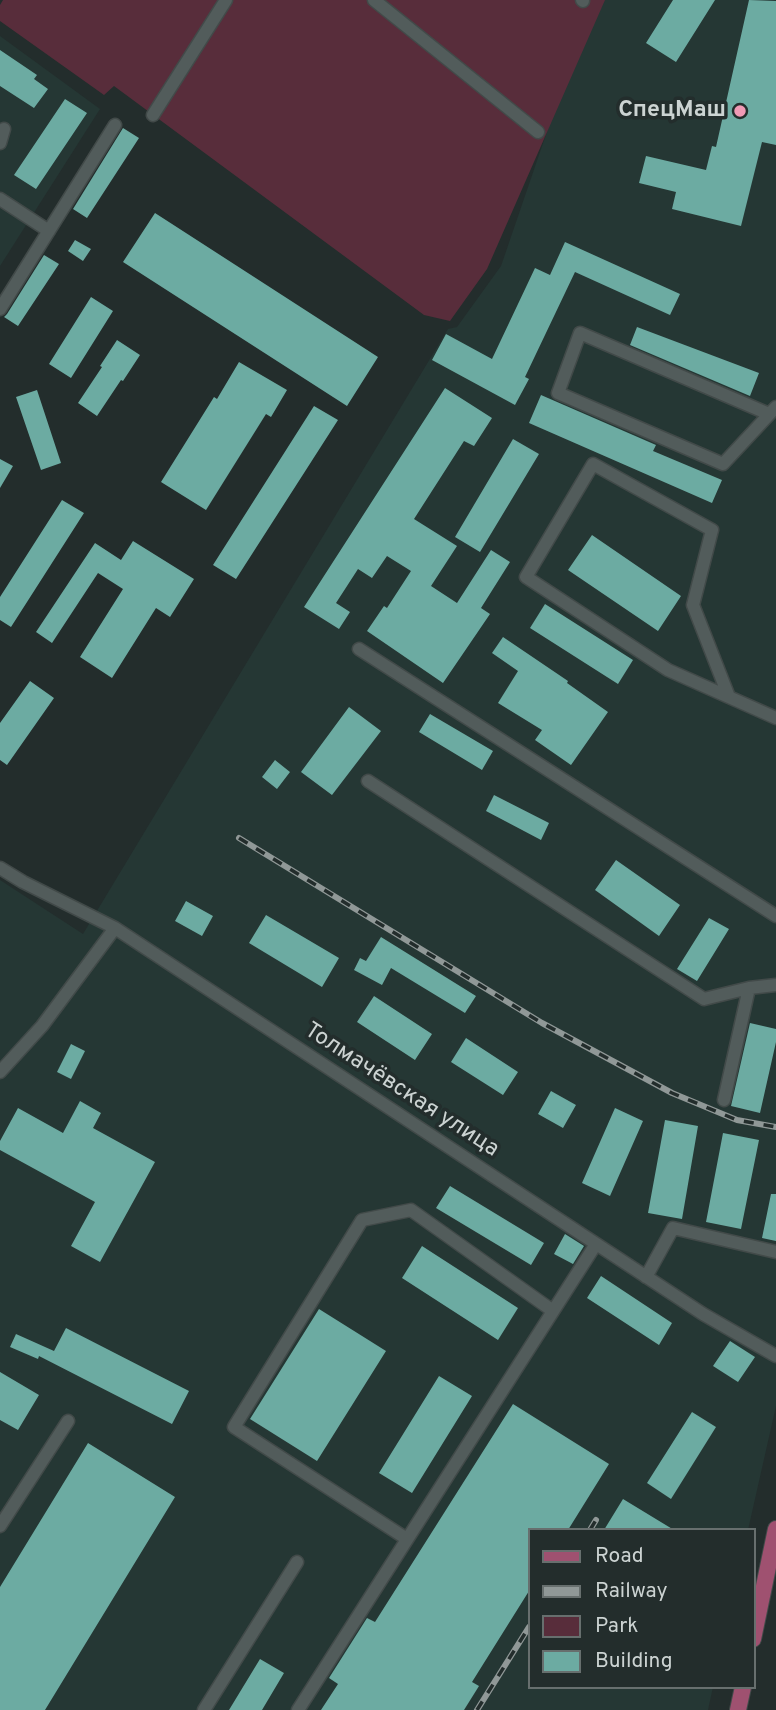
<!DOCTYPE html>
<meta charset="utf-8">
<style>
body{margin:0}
#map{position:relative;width:776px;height:1710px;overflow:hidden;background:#232d2c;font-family:Overpass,sans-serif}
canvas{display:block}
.legend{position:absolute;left:528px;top:1528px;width:228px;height:161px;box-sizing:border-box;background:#232d2c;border:2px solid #676f6e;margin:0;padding:9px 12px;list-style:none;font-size:21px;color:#ccd3d2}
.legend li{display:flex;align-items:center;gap:14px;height:35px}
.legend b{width:35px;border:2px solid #676f6e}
</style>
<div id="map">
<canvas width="776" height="1710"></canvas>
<ul class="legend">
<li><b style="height:9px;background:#9f5170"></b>Road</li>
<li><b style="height:9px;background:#909897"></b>Railway</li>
<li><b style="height:19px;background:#582d3b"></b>Park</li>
<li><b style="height:19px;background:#6caba2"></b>Building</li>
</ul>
</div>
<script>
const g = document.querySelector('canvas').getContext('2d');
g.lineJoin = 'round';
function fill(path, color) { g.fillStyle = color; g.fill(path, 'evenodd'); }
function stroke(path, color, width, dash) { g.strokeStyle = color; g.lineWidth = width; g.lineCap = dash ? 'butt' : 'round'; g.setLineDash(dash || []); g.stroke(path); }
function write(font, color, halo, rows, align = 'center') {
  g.font = font + ' Overpass,sans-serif'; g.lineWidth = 7; g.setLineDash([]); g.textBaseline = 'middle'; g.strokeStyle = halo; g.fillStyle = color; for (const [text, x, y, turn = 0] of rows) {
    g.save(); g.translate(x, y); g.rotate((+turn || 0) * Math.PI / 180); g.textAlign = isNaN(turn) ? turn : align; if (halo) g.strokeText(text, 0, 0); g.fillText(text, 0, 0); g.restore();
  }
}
fill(new Path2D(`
 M592 0H776V1406L748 1530H529V1687H713L708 1710H0V880L83 934 448 329 457 327 501 266Z
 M0 36 100 109 0 266Z`), '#253734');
fill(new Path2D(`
 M3 0H605L487 269 450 321 424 315 114 86 104 95 0 21V5Z`), '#582d3b');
fill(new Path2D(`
 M673 0H715L676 62 646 43Z
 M749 0 776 1V145L762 142 741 226 672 209 676 192 639 183 646 156 706 170 712 146 716 147Z
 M0 50 37 75 34 79 48 89 34 108 0 86Z
 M65 99 87 113 36 189 14 175Z
 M123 128 139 138 87 218 73 209Z
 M155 213 378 357 347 406 123 262Z
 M75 240 91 249 83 261 68 251Z
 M565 242 680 294 670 315 575 272 525 377 529 379 515 405 432 360 446 334 492 359 535 268 550 275Z
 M44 255 59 264 18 326 4 317 7 314Z
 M91 297 113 311 71 378 49 364Z
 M637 327 759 373 750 396 630 345Z
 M117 340 140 355 123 381 121 380 97 416 78 403 102 367 100 366Z
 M239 362 287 390 271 417 266 414 206 510 161 482 214 397 217 399Z
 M445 388 492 418 474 446 464 441 414 519 457 546 431 586 457 603 491 550 510 562 481 608 490 614 443 683 367 631 384 606 387 608 411 571 387 556 372 578 358 569 336 603 350 612 339 629 304 607Z
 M37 390 61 463 41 470 16 397Z
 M541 395 656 445 653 451 722 480 712 503 529 423Z
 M314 406 338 420 236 579 213 565Z
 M513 439 539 454 480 552 455 537Z
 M0 459 13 466 0 488Z
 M62 500 84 513 11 627 0 620V597Z
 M592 535 681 596 658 631 568 570Z
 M133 541 194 579 170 617 156 608 112 678 80 657 123 589 98 573 52 643 36 632 95 543 121 560Z
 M545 604 633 660 618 684 530 628Z
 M503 637 568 681 567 683 608 712 571 765 535 740 542 730 498 703 518 671 492 653Z
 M30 681 54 698 7 765 0 760V723Z
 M349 707 381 731 332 795 301 772Z
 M430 714 493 751 482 770 419 732Z
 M275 760 290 772 277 789 262 777Z
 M494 795 549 823 541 840 486 811Z
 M616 860 680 905 659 936 595 890Z
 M186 901 213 916 202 936 175 921Z
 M266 915 339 958 322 987 249 943Z
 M709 918 729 929 697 981 677 969Z
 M381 937 476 996 465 1013 391 968 382 985 354 970 360 958 366 961Z
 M374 996 432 1034 415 1060 357 1022Z
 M750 1023 776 1029V1042L760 1113 731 1106Z
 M466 1038 518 1072 503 1095 451 1062Z
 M71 1044 85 1051 71 1079 57 1072Z
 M551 1091 576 1105 563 1128 538 1114Z
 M80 1101 101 1113 93 1128 155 1162 100 1262 71 1246 95 1202 0 1150V1141L18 1108 63 1133Z
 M615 1108 643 1121 610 1196 582 1183Z
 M665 1120 698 1126 682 1219 648 1213Z
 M723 1133 759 1140 741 1229 706 1222Z
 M450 1186 544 1243 531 1265 436 1208Z
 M771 1194H776V1241L762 1238Z
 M565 1234 584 1246 573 1264 554 1254Z
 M422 1246 518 1308 498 1340 402 1278Z
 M601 1276 672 1323 659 1345 587 1298Z
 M319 1309 386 1351 317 1461 250 1419Z
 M66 1328 189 1391 172 1424 39 1356 38 1359 10 1347 16 1334 54 1351Z
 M730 1341 755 1357 738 1382 713 1366Z
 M0 1372 39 1395 18 1430 0 1420Z
 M439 1376 472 1396 412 1493 379 1473Z
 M513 1404 609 1464 568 1530H529V1591L472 1682 479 1686 464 1710H321L338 1684 329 1678 367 1618 375 1622Z
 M692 1412 716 1427 671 1499 647 1483Z
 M88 1443 175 1497 45 1710H0V1587Z
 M623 1499 674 1530H604Z
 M260 1659 284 1673 262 1710H229Z`), '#6caba2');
const minor = new Path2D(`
 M374 0 538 132
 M582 0 583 1
 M153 115 226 0
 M0 143 4 129
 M0 199 49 231
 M0 309 115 125
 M769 414 580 333 558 393 723 464 776 407
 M359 649 776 916
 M729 697 693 605 712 530 593 464 526 577 668 670 776 718
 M368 781 704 999 749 988 776 985
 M0 868 23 882 115 928 703 1314 776 1356
 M0 1072 42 1026 115 928
 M724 1100 749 988
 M646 1277 673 1228 776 1252
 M0 1526 68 1421
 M407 1539 234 1427 362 1220 411 1210 553 1311
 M204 1710 297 1562
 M298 1710 596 1244`);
const major = new Path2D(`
 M753 1639 776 1529
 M738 1710 743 1687`);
stroke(minor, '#424a49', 15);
stroke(major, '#424a49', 18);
stroke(minor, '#525c5b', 12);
stroke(major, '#9f5170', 16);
const rail = new Path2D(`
 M239 838 542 1023 672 1093 737 1120 776 1127
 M590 1530 596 1520
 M477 1710 529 1627`);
stroke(rail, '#909897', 6);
stroke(rail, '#232d2c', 3.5, [10]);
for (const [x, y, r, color] of [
 [740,111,7,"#f09ab5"]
]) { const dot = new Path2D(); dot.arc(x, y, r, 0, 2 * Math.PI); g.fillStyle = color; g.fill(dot); stroke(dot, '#232d2c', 2.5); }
write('bold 23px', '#ccd3d2', '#232d2c', [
 ["СпецМаш",726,111]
], 'right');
write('23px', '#ccd3d2', '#232d2c', [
 ["Толмачёвская улица",401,1091,33]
]);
</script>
